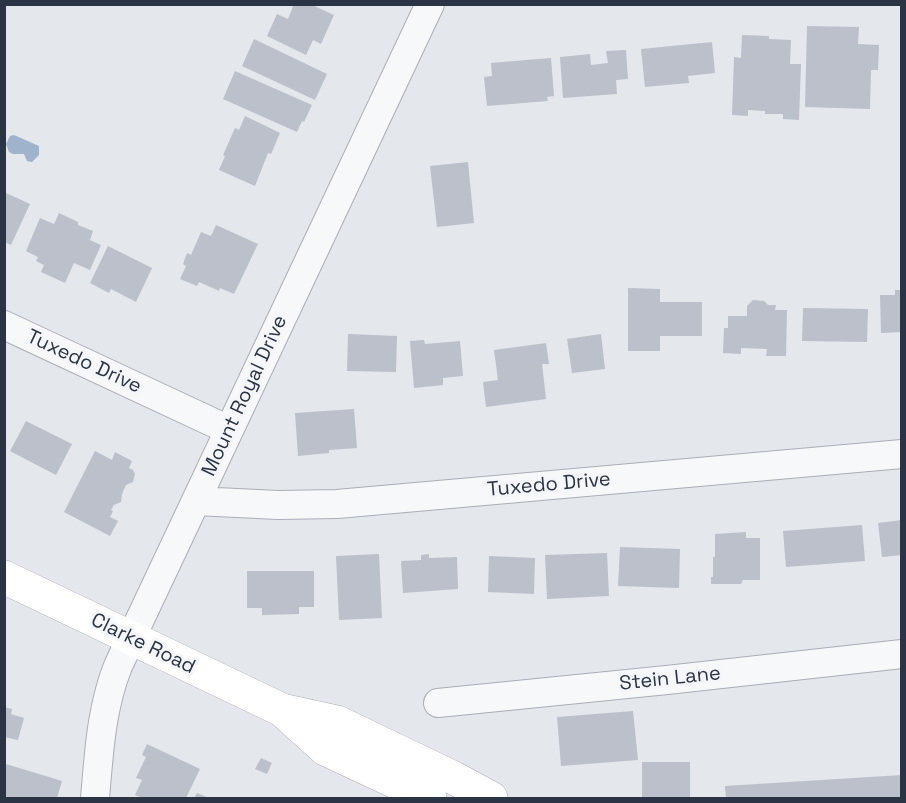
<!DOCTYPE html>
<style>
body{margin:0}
#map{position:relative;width:906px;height:803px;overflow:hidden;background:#e4e7ec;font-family:"Space Grotesk",sans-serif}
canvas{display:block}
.frame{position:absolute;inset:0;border:6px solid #2b3445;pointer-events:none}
</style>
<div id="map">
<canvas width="906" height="803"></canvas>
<div class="frame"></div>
</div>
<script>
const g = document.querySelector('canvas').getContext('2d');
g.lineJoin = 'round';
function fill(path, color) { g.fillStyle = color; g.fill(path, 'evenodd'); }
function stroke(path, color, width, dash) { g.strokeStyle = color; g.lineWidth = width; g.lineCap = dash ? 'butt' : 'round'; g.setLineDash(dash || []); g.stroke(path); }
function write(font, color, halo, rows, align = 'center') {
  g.font = font + ' "Space Grotesk",sans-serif'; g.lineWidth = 6; g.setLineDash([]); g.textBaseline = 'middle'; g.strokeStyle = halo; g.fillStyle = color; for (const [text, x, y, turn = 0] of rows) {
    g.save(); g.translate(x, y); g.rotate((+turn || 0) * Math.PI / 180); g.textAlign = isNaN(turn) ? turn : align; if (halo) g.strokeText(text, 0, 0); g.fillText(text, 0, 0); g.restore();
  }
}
fill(new Path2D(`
 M14 135 39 146V155L32 162 27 161 24 154H13L9 152 6 144 10 136Z`), '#9fb4cc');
fill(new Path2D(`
 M294 4H310L334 15 321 44 313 40 306 55 267 36 277 14 288 19Z
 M807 26 859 27 858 44 879 45 878 70H871L870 109 805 107Z
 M742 35 769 36V39L791 40 790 64H801L799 120 783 119V114H765V111L748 110V116L732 115 734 57 741 58Z
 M254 39 327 74 315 100 242 66Z
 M712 42 715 73 688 76 689 83 645 87 641 49Z
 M626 50 628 79 616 80 617 94 563 98 560 57 590 54 591 65 608 63 606 51Z
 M551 58 554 96 547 97 548 101 487 106 484 77 492 76 491 63Z
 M235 71 312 105 304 122 302 121 297 132 223 99Z
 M245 116 280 133 271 154 268 153 255 186 219 170 225 156 223 155 235 128 239 130Z
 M468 162 474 223 437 227 430 166Z
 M4 192 30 204 11 245 4 242Z
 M59 213 78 222V225L93 231 90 240 101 245 90 270 74 263 65 283 41 272 44 265 36 261 38 257 26 251 40 218 54 224Z
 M216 225 258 244 234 294 220 288 219 291 199 282 197 286 180 279 186 266 183 264 187 253 191 255 201 232 211 236Z
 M108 246 152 268 136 302 111 289 109 293 90 283Z
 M628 288 660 289V302H702V336H660V351H628Z
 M895 290H902V332L881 333 880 295H895Z
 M753 300 764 301 768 305H776L775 310H787L786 356H766L767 349 741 348V354L723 353 724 328H728V316H747V306Z
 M803 308 868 309 867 342 802 341Z
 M348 334 397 336 396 372 347 371Z
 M601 334 605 369 572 373 567 339Z
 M424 340 425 344 460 341 463 376 443 378V385L414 388 410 341Z
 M546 343 549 364H542L546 399 486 407 483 382 498 380 494 350Z
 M354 409 357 448 329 450V453L298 456 295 413Z
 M26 421 72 444 56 475 10 451Z
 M95 451 112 460 115 452 132 461 129 468 133 470 135 474 133 482 126 485 122 494 121 502 114 505 111 510 113 511 110 517 118 521 110 536 64 512Z
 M902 520V555L882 557 878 523Z
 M862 525 865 561 786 567 783 531Z
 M746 532V538H760V580H743L741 584H711V577H713V557H715V534Z
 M620 547 680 549 679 588 618 586Z
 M607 553 609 596 547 599 545 555Z
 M379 554 382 618 339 620 336 556Z
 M429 554V558L457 557 458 589 403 593 401 561 421 560V555Z
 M489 556 535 558 534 594 488 592Z
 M247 571H314V607H299V614L262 615V608H247Z
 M4 707 12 709 11 714 24 718 18 740 4 737Z
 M633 711 638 760 561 766 557 717Z
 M147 744 200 769 186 798H139L140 797 135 795 142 780 136 778 146 757 142 755Z
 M261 758 272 763 267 774 255 769Z
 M642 762H690V798H642Z
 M6 764 62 781 57 798H4V771Z
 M902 775V798H726L725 786Z
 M197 793 209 798H194Z`), '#bbc0ca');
const street = new Path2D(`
 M4 325 229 430
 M196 501 278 505 337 504 902 454
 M438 703 667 680 902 654
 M95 798C99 753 101 709 118 666L430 4`);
const secondary = new Path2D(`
 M4 577 282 710 337 722 454 778 491 798
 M283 711 325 749 430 798`);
stroke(street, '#a9aeb7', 30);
stroke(secondary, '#a9aeb7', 34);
stroke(street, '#f7f8fa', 28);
stroke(secondary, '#fff', 33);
write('20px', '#2b3445', '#f4f6f9', [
 ["Tuxedo Drive",84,362,25],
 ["Mount Royal Drive",245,396,-65],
 ["Tuxedo Drive",549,485,-5],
 ["Clarke Road",143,644,26],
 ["Stein Lane",670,679,-6]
]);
</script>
